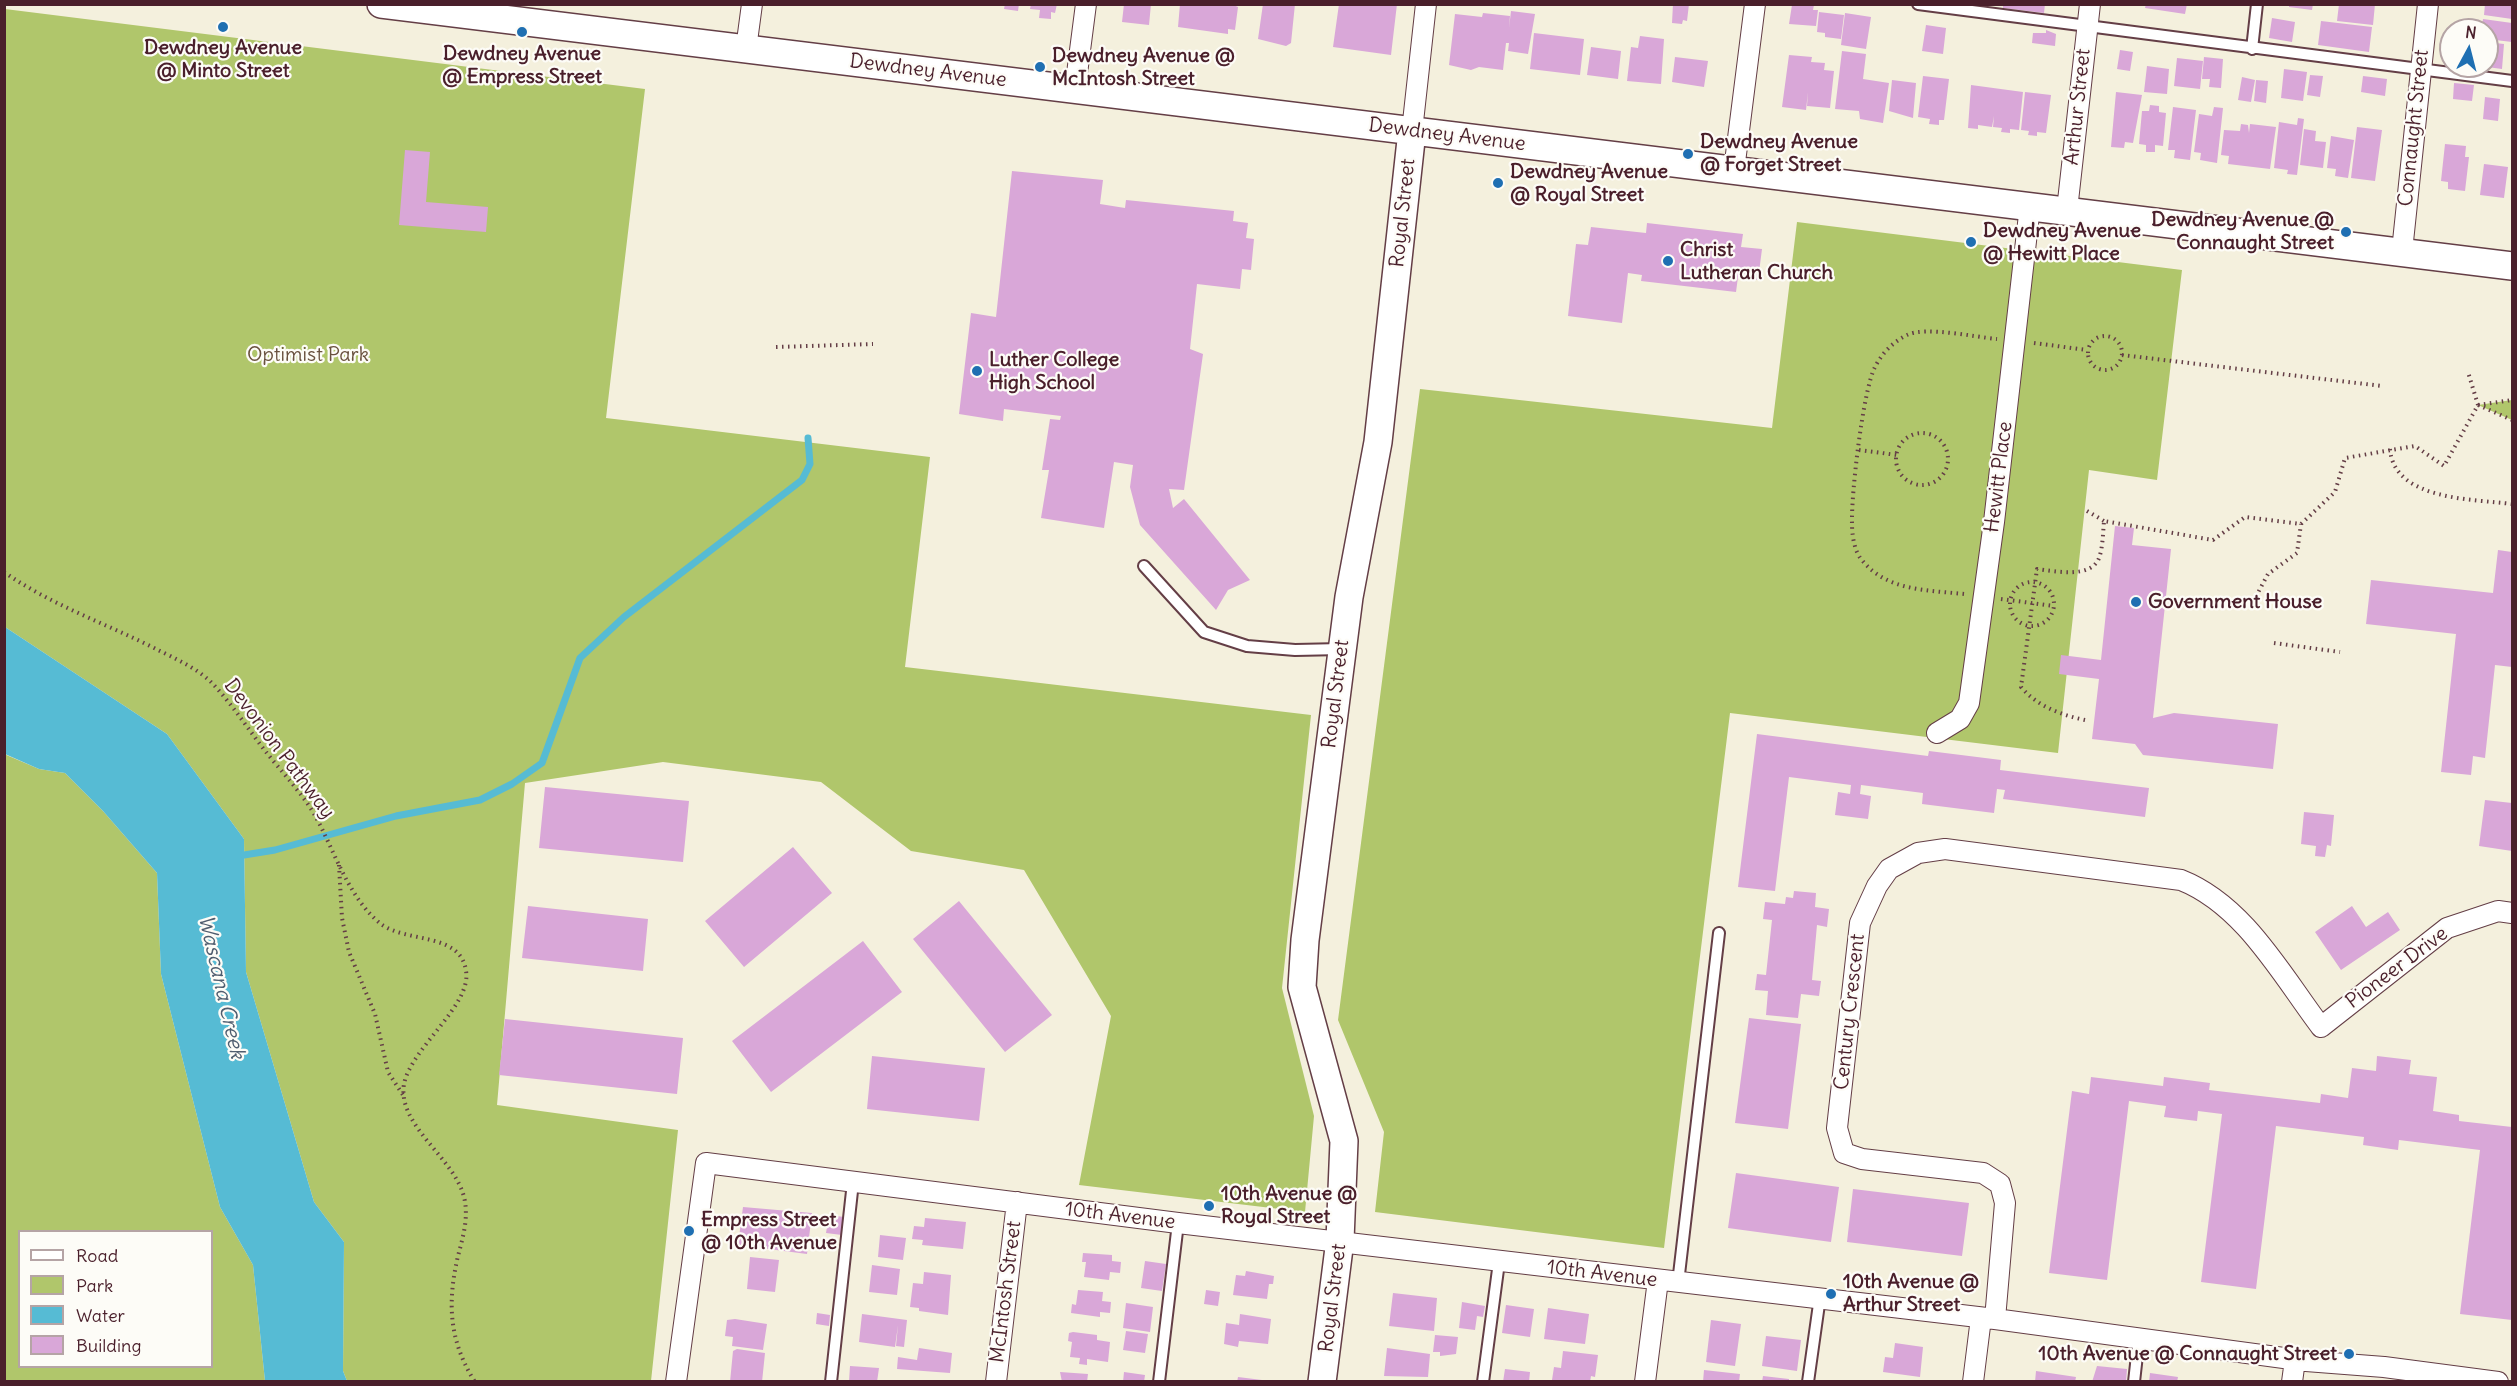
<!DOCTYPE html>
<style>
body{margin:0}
#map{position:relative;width:2517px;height:1386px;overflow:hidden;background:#f4f0dd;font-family:Delius,sans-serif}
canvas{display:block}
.frame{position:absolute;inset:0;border:6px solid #4a1f2b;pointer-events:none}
.legend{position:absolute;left:18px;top:1230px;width:195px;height:138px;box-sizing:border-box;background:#fdfcf7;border:2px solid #b5a4a5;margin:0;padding:8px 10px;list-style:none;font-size:18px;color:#4a1f2b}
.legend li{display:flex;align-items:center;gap:12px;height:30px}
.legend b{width:30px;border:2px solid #b5a4a5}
.north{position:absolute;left:2439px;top:18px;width:60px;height:60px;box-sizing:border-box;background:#fdfcf7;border:2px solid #b5a4a5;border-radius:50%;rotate:7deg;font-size:16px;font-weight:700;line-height:24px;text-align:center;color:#4a1f2b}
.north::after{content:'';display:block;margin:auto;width:21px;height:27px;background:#1f6fb2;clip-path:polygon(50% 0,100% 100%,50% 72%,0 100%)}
</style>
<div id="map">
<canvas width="2517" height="1386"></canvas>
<div class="frame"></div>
<ul class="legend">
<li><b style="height:8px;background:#fff"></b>Road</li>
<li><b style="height:16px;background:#b0c66b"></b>Park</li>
<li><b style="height:16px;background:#56bbd4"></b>Water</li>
<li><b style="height:16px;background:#d9a7d8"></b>Building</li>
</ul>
<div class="north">N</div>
</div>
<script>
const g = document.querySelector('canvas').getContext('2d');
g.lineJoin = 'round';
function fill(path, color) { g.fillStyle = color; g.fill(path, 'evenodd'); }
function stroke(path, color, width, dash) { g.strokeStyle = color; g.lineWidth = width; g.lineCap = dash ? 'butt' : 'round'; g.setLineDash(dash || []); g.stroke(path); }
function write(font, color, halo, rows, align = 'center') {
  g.font = font + ' Delius,sans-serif'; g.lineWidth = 4.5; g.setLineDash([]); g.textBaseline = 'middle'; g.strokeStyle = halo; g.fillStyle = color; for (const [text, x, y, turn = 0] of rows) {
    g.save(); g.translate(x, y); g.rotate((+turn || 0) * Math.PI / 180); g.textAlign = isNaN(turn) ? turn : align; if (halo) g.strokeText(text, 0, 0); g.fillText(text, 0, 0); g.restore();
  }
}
fill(new Path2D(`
 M5 9 645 89 606 418 930 457 905 667 1311 715 1282 988 1314 1116 1305 1212 1079 1185 1111 1016 1024 870 911 851 821 782 663 762 525 783 497 1105 678 1130 651 1381H347L343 1371 344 1242 314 1202 246 972 244 839 167 734 5 627Z
 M1797 222 2182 270 2157 480 2089 470 2058 753 1730 713 1664 1248 1375 1212 1384 1132 1338 1020 1420 389 1772 428Z
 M2512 400V420L2478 405Z
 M4 754 39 769 65 773 103 811 157 873 161 974 220 1207 253 1265 265 1381H5ZM20 1232H212V1366H20Z`), '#b0c66b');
fill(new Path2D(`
 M5 627 167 734 244 839 246 972 314 1202 344 1242 343 1371 347 1381H265L253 1265 220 1207 161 974 157 873 103 811 65 773 39 769 5 754Z`), '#56bbd4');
stroke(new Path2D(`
 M244 855 275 850 396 816 480 800 512 784 542 763 580 658 624 617 802 480 810 464 808 438`), '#56bbd4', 7);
fill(new Path2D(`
 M1005 4H1019L1018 11 1004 9Z
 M1031 4H1057L1055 13 1051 12V19L1039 18 1040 10 1030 9Z
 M1124 4H1151L1149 25 1122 22Z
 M1180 4H1231L1238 7 1235 30 1228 29V34L1178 27Z
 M1263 4H1295L1291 43 1286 46 1258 39Z
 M1339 4H1397L1391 55 1333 47Z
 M1673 4H1689L1687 21 1683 20 1682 24 1672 23Z
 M2003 4H2045L2044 13 2003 8Z
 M2146 4H2187L2185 14 2145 8Z
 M2289 4H2313L2312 10 2289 7Z
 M2339 4H2375L2373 25 2337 21Z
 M2485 4H2512V19L2484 15Z
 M1792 5H1814L1813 10H1818L1816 26 1789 24Z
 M1511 11 1535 14 1528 54 1508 51 1509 43H1506L1503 70 1479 67 1471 70 1449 65 1455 14 1482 17 1483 13 1510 16 1509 28Z
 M1819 12 1844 15 1841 39 1825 37V33L1817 32Z
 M1845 13 1871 17 1866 49 1841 45Z
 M2272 18 2295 22 2292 42 2269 38Z
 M2483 19 2512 23V42L2487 39V30H2481Z
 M2321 21 2372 27 2369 52 2318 45Z
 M1926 25 1946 28 1943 54 1922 51Z
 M2046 30 2056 34 2055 46 2032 43 2033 33H2046Z
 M1534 33 1584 39 1580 75 1530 69Z
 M1640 36 1664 39 1661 84 1627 81 1631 47 1638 48Z
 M2487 42 2504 44 2502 69 2487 67Z
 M1591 47 1621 51 1618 79 1587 75Z
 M2120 50 2133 52 2130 71 2117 69Z
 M1842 51 1866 54 1863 79 1889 83 1883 123 1860 119 1859 111 1835 109Z
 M1789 55 1812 57 1811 62 1825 63 1824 70 1834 71 1830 108 1807 106 1808 92 1806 110 1782 107Z
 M1675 57 1708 61 1704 87 1672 82Z
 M2204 57 2223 59 2221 88 2209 87 2210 79H2202Z
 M2177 58 2203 61 2200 89 2174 86Z
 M2147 66 2169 69 2167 94 2144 92Z
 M2284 69 2307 72 2303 101 2281 98Z
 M2310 75 2323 76 2320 97 2307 95Z
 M1923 76 1949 79 1944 120H1939V125L1929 124 1930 119 1918 117Z
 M2363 76 2387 79 2385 96 2361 92Z
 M2242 77 2255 80 2251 102 2238 100Z
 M1892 80 1916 83 1913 118 1889 111Z
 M2256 80 2268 81 2266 103 2254 101Z
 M2454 83 2474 85 2472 101 2453 99Z
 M1971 85 2023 92 2019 130 2010 129V133L2001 132 2002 128 1993 127 1994 116 1992 127 1978 125V129L1968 128Z
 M2025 92 2051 95 2046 133 2037 132V136L2028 135 2029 131 2021 130Z
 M2116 92 2142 95 2133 143 2125 142 2124 148 2111 147Z
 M2485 97 2500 99 2498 121 2483 119Z
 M2150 105 2159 106V112L2166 113 2163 146 2155 145V152H2146V145L2139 144 2142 111H2149Z
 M2173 107 2196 110 2190 160 2174 158 2175 150H2168Z
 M2214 107 2223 108 2217 163 2200 160 2201 153 2194 152 2199 114 2212 116Z
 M2298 118 2304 119 2297 175 2287 174 2288 170 2274 168 2279 122 2297 125Z
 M2241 124 2248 125 2249 133 2250 124 2276 127 2270 169 2228 164 2229 156 2221 155 2224 130 2240 131Z
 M2357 127 2382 130 2375 181 2351 178Z
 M2304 129 2316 131 2315 141 2326 142 2323 168 2300 165Z
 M2331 136 2354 140 2348 178 2335 176 2336 169 2327 168Z
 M2445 144 2466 146 2465 157H2469L2465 191 2448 189V182L2441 181Z
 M405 150 430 152 426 202 488 207 486 232 399 225Z
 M2484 164 2508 167 2504 198 2480 195Z
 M1012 171 1103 180 1100 204 1125 208 1126 200 1234 211 1233 221 1248 223 1246 238 1254 239 1251 270 1242 269 1240 289 1197 284 1190 349 1203 354 1184 490 1169 489 1173 508 1184 499 1250 580 1228 590 1216 610 1140 525 1130 487 1133 465 1114 462 1104 528 1041 518 1049 470H1042L1050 419 1060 420 1061 416 1004 409 1003 421 959 414 971 313 996 317Z
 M1647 223 1743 234 1741 247 1762 249 1758 280 1738 277 1736 292 1641 281 1642 275 1628 273 1622 323 1568 316 1576 244 1588 245 1591 227 1646 233Z
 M2115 526 2134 528 2132 545 2171 549 2153 718 2174 713 2278 724 2273 769 2143 755 2135 744 2092 739 2099 679 2059 674 2061 655 2101 660Z
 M2498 550 2512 552V667L2495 665 2485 758 2473 756 2471 775 2441 772 2456 634 2366 624 2371 580 2493 593Z
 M1757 734 1928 756 1929 751 2001 760 2000 770 2149 788 2145 817 2003 799 2005 790 1997 789 1994 813 1922 804 1923 793 1861 785 1860 794 1871 796 1868 819 1835 815 1838 792 1850 794 1851 785 1789 777 1775 891 1738 887Z
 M545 787 689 801 683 862 539 848Z
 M2485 800 2512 803V851L2479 846Z
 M2304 812 2334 815 2331 846 2327 845 2325 857 2315 856 2316 846 2301 844Z
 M793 847 832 893 744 967 705 921Z
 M1794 891 1816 893 1815 907 1829 909 1827 927 1817 925 1812 980 1821 981 1819 996 1801 994 1798 1018 1766 1015 1768 991 1755 990 1757 974 1766 975 1772 920 1763 919 1765 902 1785 904 1786 897 1793 898Z
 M959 901 1052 1015 1005 1052 913 939Z
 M528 906 648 919 643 971 522 958Z
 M2352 906 2366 927 2388 912 2400 930 2341 970 2315 932Z
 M863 941 902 992 771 1092 732 1041Z
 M1749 1018 1801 1024 1788 1129 1735 1123Z
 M505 1019 683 1038 677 1094 499 1075Z
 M872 1056 985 1068 979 1121 867 1109Z
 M2377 1056 2411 1060 2409 1074 2437 1077 2433 1111 2459 1115V1121L2512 1127V1320L2460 1314 2480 1150 2399 1140 2398 1150 2363 1145 2364 1137 2276 1126 2256 1289 2201 1282 2222 1114 2198 1111 2197 1121 2164 1117 2166 1106 2129 1101 2107 1280 2049 1273 2072 1091 2089 1094 2091 1077 2163 1086 2164 1077 2210 1083 2209 1090 2320 1103 2321 1094 2348 1098 2352 1068 2376 1071Z
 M1736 1173 1839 1187 1831 1242 1728 1228Z
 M1853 1189 1969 1203 1962 1256 1847 1242Z
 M743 1207 812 1213 807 1254 738 1245Z
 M829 1215 844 1217 842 1235 826 1233Z
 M925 1218 966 1222 963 1249 922 1245 923 1240 912 1239 914 1226 924 1227Z
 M880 1235 906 1238 903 1260 878 1257Z
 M1083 1253 1112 1255V1261L1121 1262 1120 1273 1110 1272 1109 1280 1084 1277 1086 1262H1082Z
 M750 1257 779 1260 775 1292 747 1289Z
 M1145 1261 1166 1264 1162 1291 1141 1288Z
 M872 1265 900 1269 897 1295 869 1292Z
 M1246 1271 1274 1276 1273 1284H1269L1267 1299 1233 1295 1236 1275 1245 1276Z
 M924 1272 951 1275 948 1315 919 1311V1308L910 1307 913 1283 923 1284Z
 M1078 1290 1103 1292 1102 1301 1111 1302 1110 1313 1100 1312V1317L1071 1313 1072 1304 1076 1305Z
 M1206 1290 1220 1292 1218 1306 1204 1304Z
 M1393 1293 1437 1298 1434 1331 1389 1326Z
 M1462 1302 1485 1306 1483 1317 1477 1316 1475 1330 1459 1328Z
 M1126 1303 1153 1307 1150 1332 1123 1328Z
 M1506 1305 1534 1309 1530 1337 1502 1333Z
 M1548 1308 1589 1314 1585 1344 1544 1339Z
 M817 1313 830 1315 829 1326 816 1324Z
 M862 1314 907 1320 904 1347 896 1346 898 1325 895 1347 859 1342Z
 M1240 1314 1271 1319 1268 1344 1239 1341 1238 1347 1224 1344 1226 1323 1239 1325Z
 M735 1319 767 1324 763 1350 732 1346 733 1337 725 1336 727 1320Z
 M1711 1320 1741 1324 1735 1366 1706 1362Z
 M1126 1331 1148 1334 1145 1353 1123 1350Z
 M1073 1332 1097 1335V1340L1110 1342 1108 1362 1087 1359V1365L1079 1364 1080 1358 1070 1357 1072 1342 1068 1341 1069 1333Z
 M1435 1335 1458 1337 1456 1354 1440 1356V1352H1433Z
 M1766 1336 1801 1340 1797 1371 1762 1366Z
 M1895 1343 1923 1347 1920 1377 1883 1372 1885 1357 1893 1358Z
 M919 1348 952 1353 950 1373 897 1369 898 1357 917 1360Z
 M1387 1348 1430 1354 1428 1377 1384 1376Z
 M737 1349 765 1353 762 1382H730L733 1351Z
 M1563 1351 1598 1355 1595 1377 1591 1376 1590 1382 1552 1380 1554 1367 1561 1368Z
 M850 1366 879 1368 877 1382H849Z
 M2097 1366 2127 1369 2126 1382H2092Z
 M1505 1369 1530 1372 1529 1382H1503Z
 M1704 1370 1740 1374 1739 1382H1703Z
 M2036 1371 2076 1377 2075 1382H2035Z
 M1060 1372 1088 1374 1087 1382H1062Z
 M1124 1372 1145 1375 1144 1382H1123Z
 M2150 1373 2178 1377 2177 1382H2149Z
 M1763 1376 1789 1379V1382H1762Z
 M1238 1377 1262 1380V1382H1237Z`), '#d9a7d8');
const lane = new Path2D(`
 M1918 4 2512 81
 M2252 49 2257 4
 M1144 566 1204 632 1247 646 1295 650 1342 649
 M1678 1283 1719 933
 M831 1382 853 1182
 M1159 1382 1178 1223
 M1483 1382 1499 1262
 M1808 1382 1820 1297
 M2134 1382 2139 1337`);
const street = new Path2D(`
 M746 49 752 4
 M1075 89 1086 4
 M1412 131 1426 4
 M1734 170 1755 4
 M2067 210 2090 4
 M2402 251 2428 4
 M1937 733 1960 719 1969 703 1994 522 2030 206
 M1995 1319 2005 1203 2000 1184 1983 1173 1862 1159 1844 1153 1837 1128 1860 923 1877 886 1889 869 1918 853 1945 849 2181 880C2244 905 2281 974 2321 1027L2447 928 2498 911 2512 913
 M676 1382 706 1163 1178 1223 1995 1319 2306 1361 2384 1367 2498 1382
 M996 1382 1017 1202
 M1645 1382 1658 1280
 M1973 1382 1981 1318
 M2292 1382 2295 1360`);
const secondary = new Path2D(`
 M381 4 2512 266
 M1322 1382 1340 1240 1344 1141 1302 987 1305 940 1349 597 1378 442 1412 131`);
stroke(lane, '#643e46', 14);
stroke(street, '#643e46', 22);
stroke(secondary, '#643e46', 30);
stroke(new Path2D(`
 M2088 353a17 17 0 1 1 34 0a17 17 0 1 1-34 0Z
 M2034 343 2087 350
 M776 347 873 344
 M2122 355 2382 386
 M2478 405 2512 420
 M2478 405 2512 400
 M1896 459a26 26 0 1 1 52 0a26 26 0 1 1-52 0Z
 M2390 449C2394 501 2475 499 2512 504
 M1859 450 1897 455
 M2087 511 2104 521
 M4 572C51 605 105 623 156 649 174 658 197 668 212 683 232 704 248 729 266 752 281 771 300 791 313 812 334 848 347 897 381 924 406 943 461 932 466 971 472 1005 411 1048 404 1084 397 1126 454 1157 464 1197 469 1217 463 1237 458 1256 447 1303 449 1341 475 1382
 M2010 604a22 22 0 1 1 44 0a22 22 0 1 1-44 0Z
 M1964 594C1926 590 1886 591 1861 559 1854 550 1852 534 1852 524 1851 495 1863 390 1875 367 1882 353 1893 342 1907 335 1925 326 1975 337 1997 339
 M2001 599 2054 606
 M2253 602 2268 574 2297 553 2301 524
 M2274 643 2340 652
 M2085 720C2061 715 2037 706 2021 687L2037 569C2055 571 2094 580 2100 555 2103 544 2103 532 2104 521L2213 540 2245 517 2301 524 2335 492 2345 458 2415 446 2444 466 2478 405 2468 372
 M339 865 342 918 349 952 375 1014 388 1072 403 1095`), '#643e46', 4, [1.5, 4.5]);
stroke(lane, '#fff', 10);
stroke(street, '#fff', 20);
stroke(secondary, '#fff', 27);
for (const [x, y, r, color] of [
 [223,27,6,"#1f6fb2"],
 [522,32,6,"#1f6fb2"],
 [1040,67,6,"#1f6fb2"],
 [1688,154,6,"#1f6fb2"],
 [1498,183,6,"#1f6fb2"],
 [2346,232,6,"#1f6fb2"],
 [1971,242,6,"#1f6fb2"],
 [1668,261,6,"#1f6fb2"],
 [977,371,6,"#1f6fb2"],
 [2136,602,6,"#1f6fb2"],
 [1209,1206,6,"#1f6fb2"],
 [689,1231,6,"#1f6fb2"],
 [1831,1294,6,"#1f6fb2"],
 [2349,1354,6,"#1f6fb2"]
]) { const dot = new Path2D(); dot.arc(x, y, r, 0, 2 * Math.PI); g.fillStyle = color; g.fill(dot); stroke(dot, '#fdfcf7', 2); }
write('bold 20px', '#4a1f2b', '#fdfcf7', [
 ["Dewdney Avenue",223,48,"center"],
 ["@ Minto Street",223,71,"center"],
 ["Dewdney Avenue",522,54,"center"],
 ["@ Empress Street",522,77,"center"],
 ["Dewdney Avenue @",1052,56],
 ["McIntosh Street",1052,79],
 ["Dewdney Avenue",1700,142],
 ["@ Forget Street",1700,165],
 ["Dewdney Avenue",1510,172],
 ["@ Royal Street",1510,195],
 ["Dewdney Avenue @",2334,220,"right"],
 ["Connaught Street",2334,243,"right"],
 ["Dewdney Avenue",1983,231],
 ["@ Hewitt Place",1983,254],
 ["Christ",1680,250],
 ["Lutheran Church",1680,273],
 ["Luther College",989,360],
 ["High School",989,383],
 ["Government House",2148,602],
 ["10th Avenue @",1221,1194],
 ["Royal Street",1221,1217],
 ["Empress Street",701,1220],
 ["@ 10th Avenue",701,1243],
 ["10th Avenue @",1843,1282],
 ["Arthur Street",1843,1305],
 ["10th Avenue @ Connaught Street",2337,1354,"right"]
], 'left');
write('20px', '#4a1f2b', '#fdfcf7', [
 ["Dewdney Avenue",928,71,7],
 ["Arthur Street",2078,107,-84],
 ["Connaught Street",2414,128,-84],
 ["Dewdney Avenue",1447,135,7],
 ["Royal Street",1403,213,-84],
 ["Hewitt Place",1999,477,-83],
 ["Royal Street",1336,694,-83],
 ["Devonion Pathway",279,749,53],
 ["Pioneer Drive",2397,968,-37],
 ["Century Crescent",1850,1012,-84],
 ["10th Avenue",1120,1216,7],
 ["10th Avenue",1602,1274,7],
 ["McIntosh Street",1006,1292,-83],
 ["Royal Street",1333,1298,-83]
]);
write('20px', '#69513e', '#fdfcf7', [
 ["Optimist Park",308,355]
]);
write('italic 21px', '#4f5d6f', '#fdfcf7', [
 ["Wascana Creek",221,987,77]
]);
</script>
